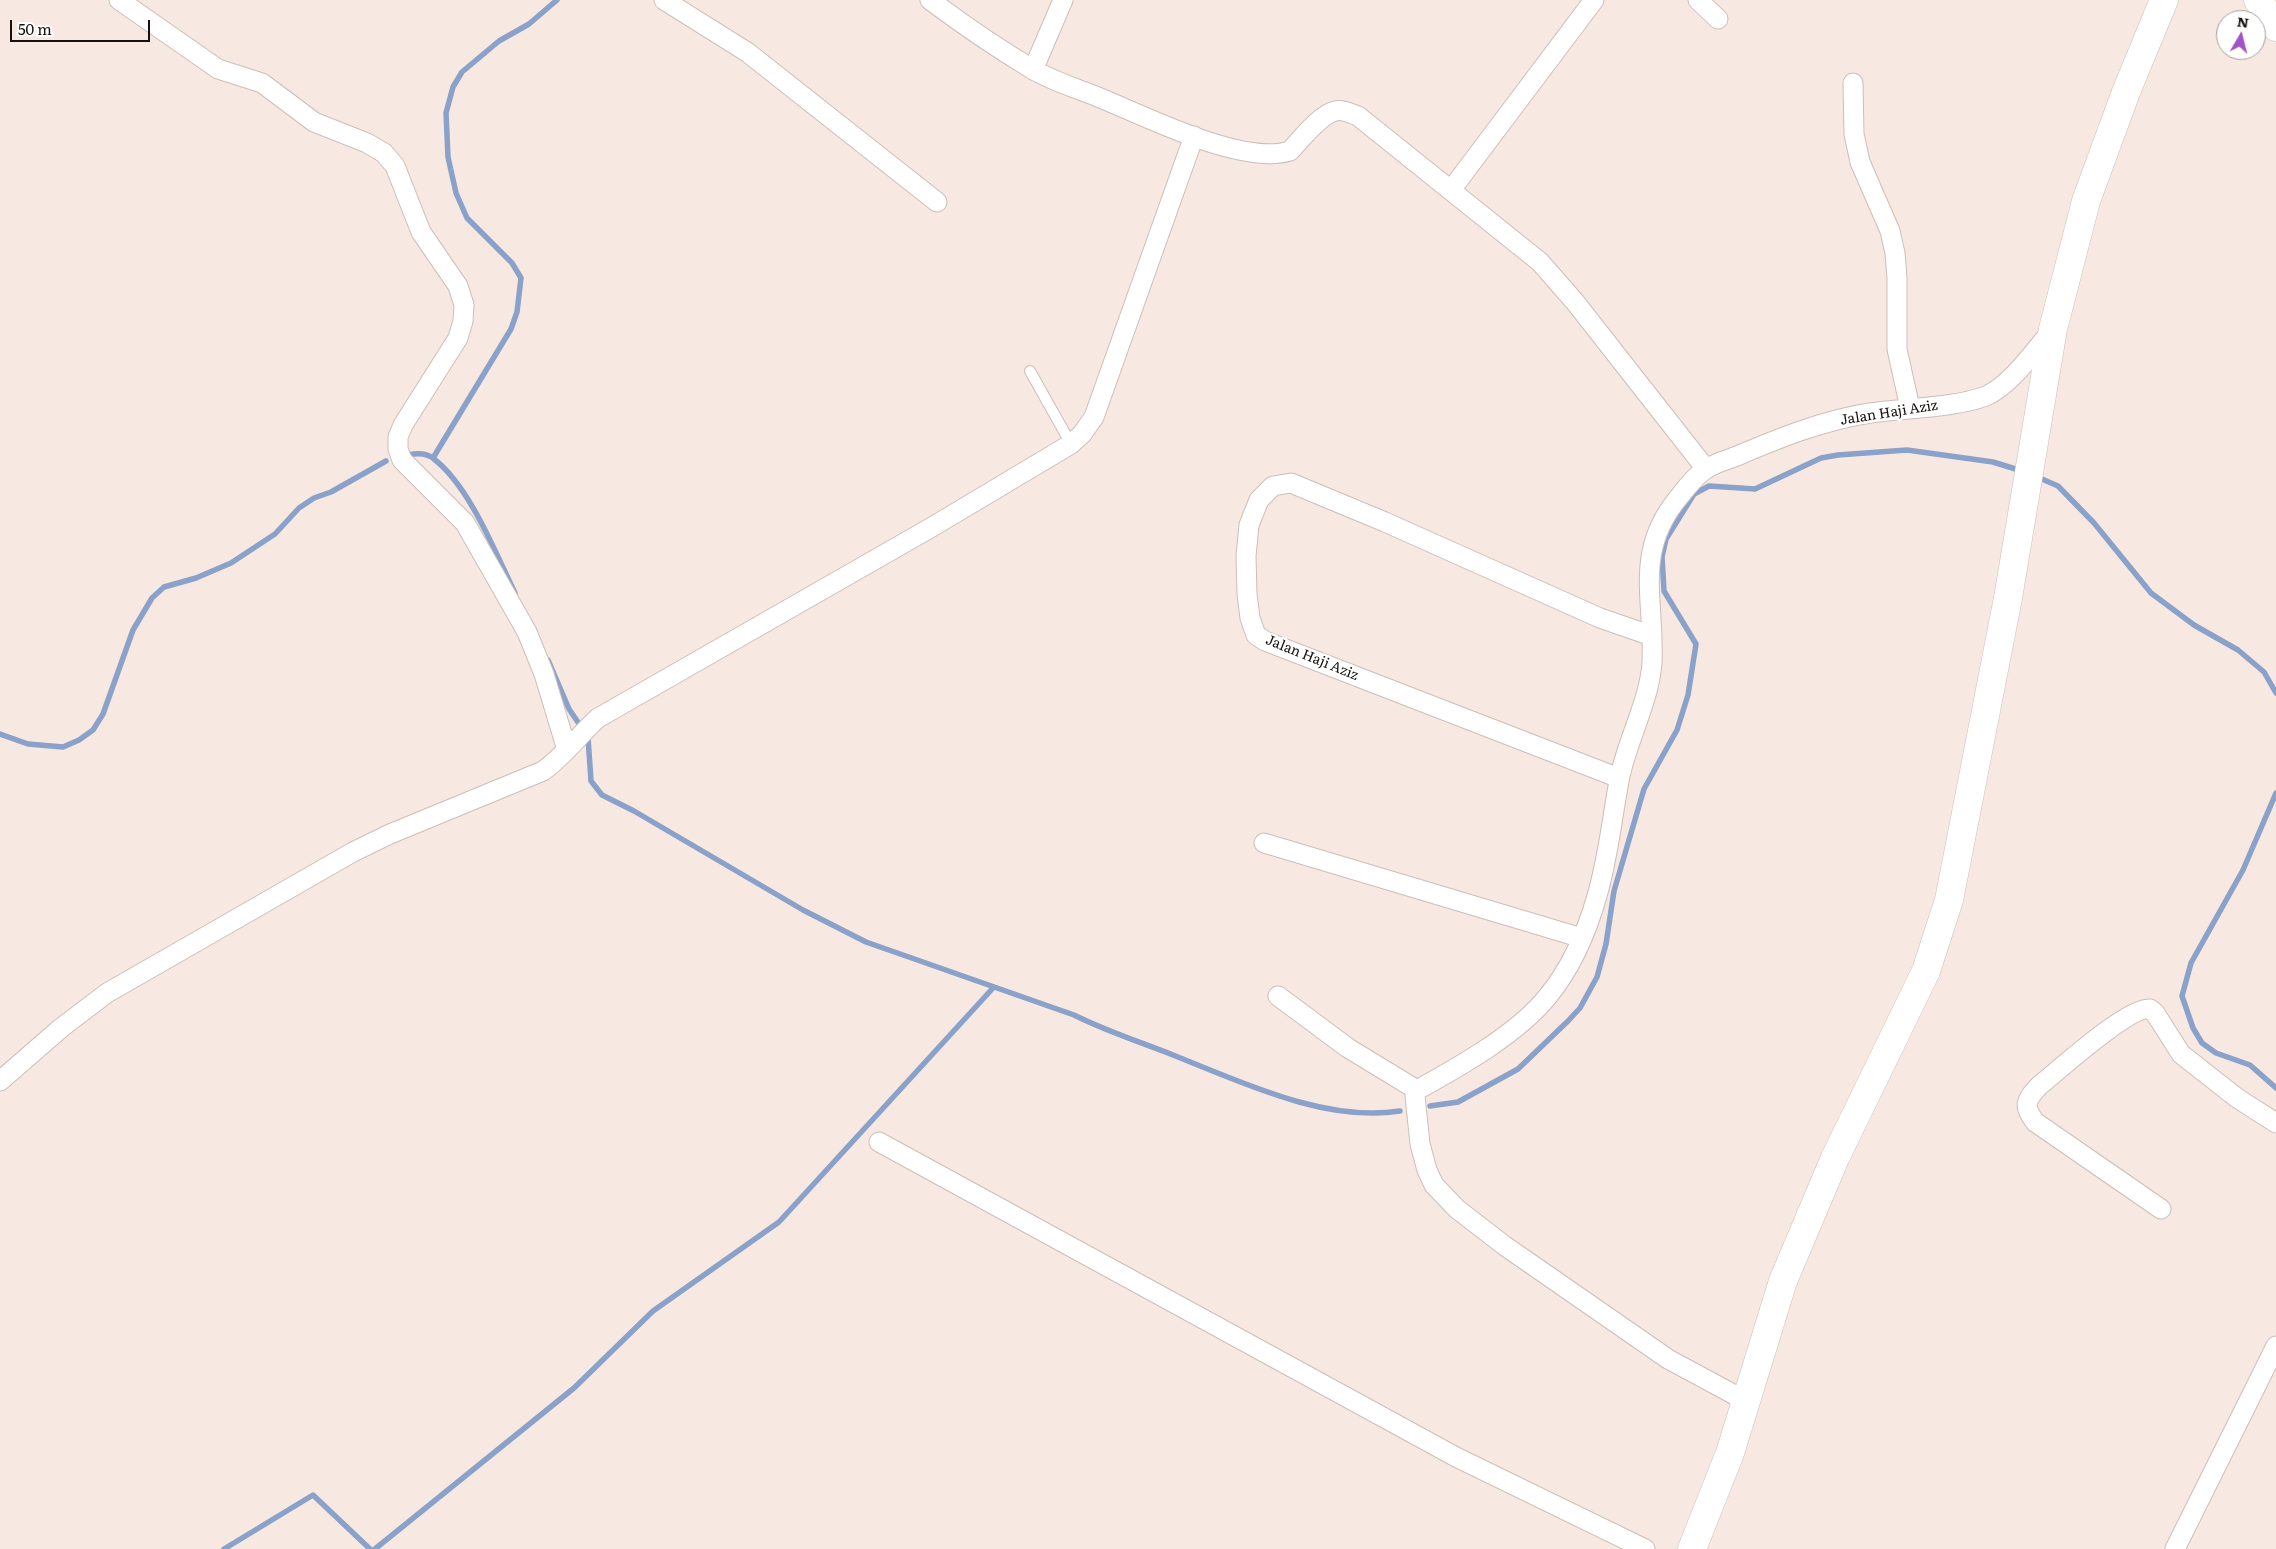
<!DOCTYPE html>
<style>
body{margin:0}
#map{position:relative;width:2276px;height:1549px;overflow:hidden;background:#f7e9e2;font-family:Literata,serif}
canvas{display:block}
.north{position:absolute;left:2216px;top:10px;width:50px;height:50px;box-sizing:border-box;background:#fff;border:1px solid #a2a09f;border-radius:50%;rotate:8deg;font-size:14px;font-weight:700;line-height:20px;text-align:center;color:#16110f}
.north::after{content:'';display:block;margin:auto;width:18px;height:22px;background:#a154c5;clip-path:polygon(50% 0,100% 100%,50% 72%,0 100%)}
.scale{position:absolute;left:10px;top:20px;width:140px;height:22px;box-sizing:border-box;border:2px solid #16110f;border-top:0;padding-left:6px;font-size:15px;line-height:18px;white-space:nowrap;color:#16110f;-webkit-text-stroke:4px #fff;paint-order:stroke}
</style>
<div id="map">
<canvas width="2276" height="1549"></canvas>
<div class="north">N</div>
<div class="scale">50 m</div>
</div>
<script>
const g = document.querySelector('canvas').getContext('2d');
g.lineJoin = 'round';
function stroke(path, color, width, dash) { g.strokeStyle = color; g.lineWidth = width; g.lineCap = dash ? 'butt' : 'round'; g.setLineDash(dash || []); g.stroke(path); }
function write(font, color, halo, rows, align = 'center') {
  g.font = font + ' Literata,serif'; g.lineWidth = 5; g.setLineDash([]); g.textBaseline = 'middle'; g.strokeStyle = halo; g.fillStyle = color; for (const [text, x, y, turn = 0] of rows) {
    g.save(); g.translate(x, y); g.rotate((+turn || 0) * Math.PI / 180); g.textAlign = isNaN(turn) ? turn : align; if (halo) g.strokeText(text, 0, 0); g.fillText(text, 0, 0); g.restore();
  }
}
stroke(new Path2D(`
 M408 455C417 453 427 453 434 459 470 487 495 552 515 593
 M433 458 511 329 517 312 521 278 512 263 467 218 456 193 448 157 446 113 453 87 462 72 499 41 529 24 557 0
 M2035 476 2058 486 2094 523 2151 593 2194 625 2238 650 2264 672 2276 693
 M548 660 569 709 588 737 591 781 602 795 634 811 803 910 866 942 1074 1015C1106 1031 1140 1042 1173 1055 1241 1082 1326 1123 1400 1111
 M0 734 28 744 63 747 79 740 93 730 103 714 133 630 152 598 164 587 196 578 231 563 275 534 299 508 314 498 331 492 386 461
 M2276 793 2243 870 2191 963 2182 996 2193 1028 2202 1043 2216 1053 2250 1065 2276 1088
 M1430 1106 1458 1102 1518 1069 1568 1021 1580 1008 1597 977 1606 944 1614 891 1644 789 1677 730 1688 695 1696 644 1664 591 1662 557 1666 539 1694 494 1709 486 1755 489 1821 458 1838 455 1907 450 1993 462 2022 471
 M224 1549 313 1495 370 1549
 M375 1549 574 1388 653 1311 779 1222 993 988`), '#8aa1ca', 5.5);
const lane = new Path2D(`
 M1030 371 1071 444`);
const street = new Path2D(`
 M119 0 218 69 262 83 314 122 367 143 384 153 395 166 421 232 458 286 464 305 463 321 458 338 403 425 398 437V449L402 460 465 523 527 632 544 674 567 750
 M664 0 747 52 937 202
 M930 0C962 24 997 48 1032 69 1052 81 1076 88 1098 97 1145 116 1242 166 1290 151 1301 139 1320 115 1335 111 1342 109 1350 113 1358 116L1540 262 1575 302 1706 469
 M1698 0 1718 19
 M1033 70 1063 0
 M1853 83 1854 134 1860 162 1890 231 1895 253 1897 278V349L1910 408
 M1451 190 1594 0
 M1619 778 1265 641 1256 635 1250 618 1247 594 1246 556 1249 525 1259 500 1273 486 1291 483 1385 522 1600 618 1652 636
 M1264 843 1582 938
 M1278 996 1348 1048 1417 1090
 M0 1081 61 1028 107 993 353 852 390 834 543 771C564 756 579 735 598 718L932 527 1071 444 1082 434 1094 417 1194 136
 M879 1142 1456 1457 1645 1549
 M2161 1209 2035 1122C2023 1105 2025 1101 2039 1086 2059 1070 2129 1006 2150 1009L2155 1013 2181 1054 2237 1098 2276 1123
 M1746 1401 1668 1359 1505 1246 1457 1209 1434 1185 1427 1170 1420 1144 1415 1096 1417 1090C1459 1067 1519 1033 1548 996 1572 967 1587 931 1597 896 1608 858 1612 819 1619 781 1626 742 1649 703 1652 663 1655 600 1633 552 1679 497 1686 488 1696 475 1706 469 1715 463 1727 460 1737 456 1779 438 1824 420 1870 413 1904 408 1954 408 1986 396 2011 385 2035 350 2053 329
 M2175 1549 2276 1346`);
const secondary = new Path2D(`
 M2258 0 2276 27
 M1692 1549 1730 1453 1783 1281 1835 1158 1926 971 1949 900 2008 598 2053 329 2086 201 2126 92 2164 0`);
stroke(lane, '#ccbeb8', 12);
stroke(street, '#ccbeb8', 21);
stroke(secondary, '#ccbeb8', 29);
stroke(lane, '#fff', 10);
stroke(street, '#fff', 19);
stroke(secondary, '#fff', 28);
write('14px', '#16110f', '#fff', [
 ["Jalan Haji Aziz",1889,413,-9],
 ["Jalan Haji Aziz",1312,658,22]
]);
</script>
